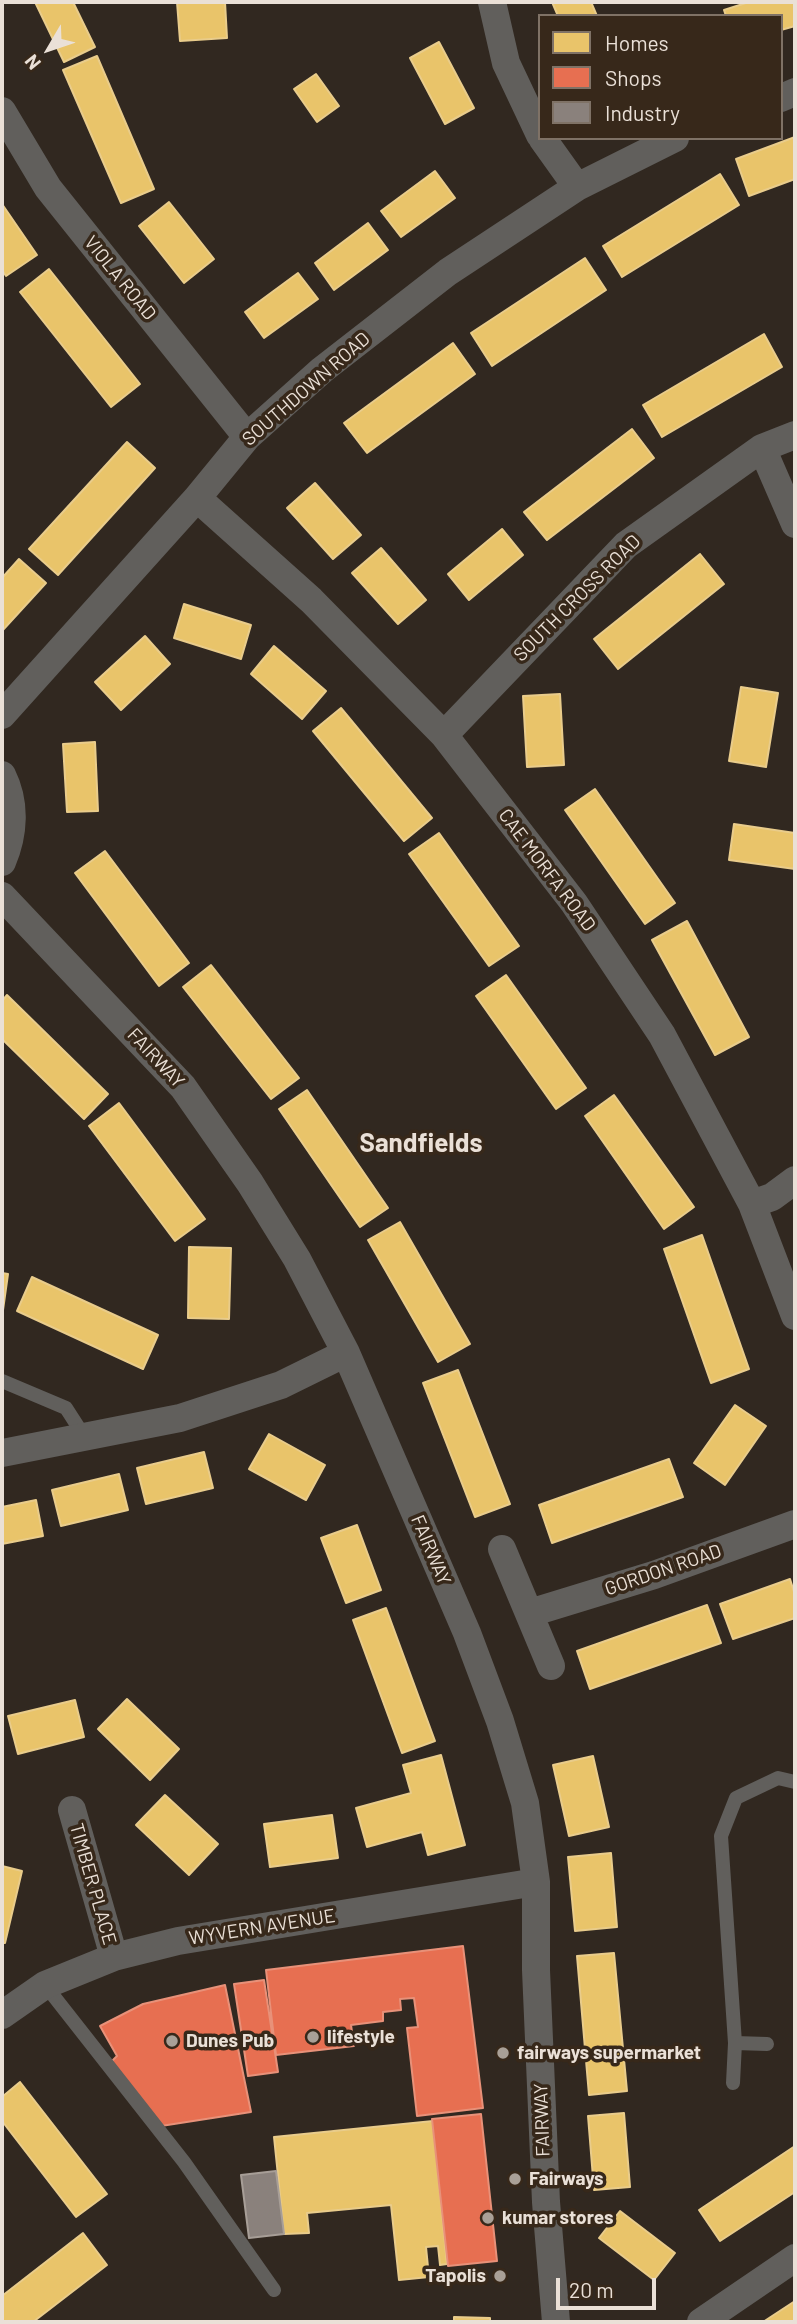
<!DOCTYPE html>
<style>
body{margin:0}
#map{position:relative;width:797px;height:2324px;overflow:hidden;background:#312820;font-family:Barlow,sans-serif}
canvas{display:block}
.frame{position:absolute;inset:0;border:4px solid #eae0d7;pointer-events:none}
.legend{position:absolute;left:538px;top:14px;width:245px;height:126px;box-sizing:border-box;background:#37281a;border:2px solid #7f7266;margin:0;padding:9px 12px;list-style:none;font-size:21px;color:#eae0d7}
.legend li{display:flex;align-items:center;gap:14px;height:35px}
.legend b{width:35px;border:2px solid #7f7266}
.north{position:absolute;left:14px;top:14px;width:70px;height:70px;-webkit-text-stroke:5px #37281a;paint-order:stroke;rotate:231deg;font-size:19px;font-weight:700;line-height:28px;text-align:center;color:#eae0d7}
.north::after{content:'';display:block;margin:auto;width:24px;height:32px;background:#eae0d7;clip-path:polygon(50% 0,100% 100%,50% 72%,0 100%)}
.scale{position:absolute;left:556px;top:2278px;width:100px;height:32px;box-sizing:border-box;border:4px solid #eae0d7;border-top:0;padding-left:9px;font-size:21px;line-height:24px;white-space:nowrap;color:#eae0d7;-webkit-text-stroke:5px #37281a;paint-order:stroke}
</style>
<div id="map">
<canvas width="797" height="2324"></canvas>
<div class="frame"></div>
<ul class="legend">
<li><b style="height:19px;background:#e9c46a"></b>Homes</li>
<li><b style="height:19px;background:#e76f51"></b>Shops</li>
<li><b style="height:19px;background:#8a817c"></b>Industry</li>
</ul>
<div class="north">N</div>
<div class="scale">20 m</div>
</div>
<script>
const g = document.querySelector('canvas').getContext('2d');
g.lineJoin = 'round';
function fill(path, color) { g.fillStyle = color; g.fill(path, 'evenodd'); }
function stroke(path, color, width, dash) { g.strokeStyle = color; g.lineWidth = width; g.lineCap = dash ? 'butt' : 'round'; g.setLineDash(dash || []); g.stroke(path); }
function write(font, color, halo, rows, align = 'center') {
  g.font = font + ' Barlow,sans-serif'; g.lineWidth = 7; g.setLineDash([]); g.textBaseline = 'middle'; g.strokeStyle = halo; g.fillStyle = color; for (const [text, x, y, turn = 0] of rows) {
    g.save(); g.translate(x, y); g.rotate((+turn || 0) * Math.PI / 180); g.textAlign = isNaN(turn) ? turn : align; if (halo) g.strokeText(text, 0, 0); g.fillText(text, 0, 0); g.restore();
  }
}
const homes = new Path2D(`
 M35 2H73L95 47 64 62Z
 M177 2H225L227 38 180 41Z
 M552 2H591L597 16H558Z
 M749 2H795V26L781 30V16H726L724 10Z
 M439 42 474 108 445 124 410 58Z
 M97 56 154 189 121 203 63 70Z
 M316 74 339 106 317 122 294 89Z
 M795 137V179L749 196 736 159Z
 M435 171 455 198 401 237 381 211Z
 M720 174 739 205 622 277 603 246Z
 M169 202 214 259 184 283 139 226Z
 M2 204 37 255 6 276 2 270Z
 M368 223 388 250 334 290 315 263Z
 M585 258 606 290 492 366 471 333Z
 M49 269 140 384 111 407 20 292Z
 M298 273 318 299 264 338 245 312Z
 M764 334 782 367 662 437 643 405Z
 M453 343 475 374 367 453 344 423Z
 M632 429 654 458 547 540 524 512Z
 M127 442 155 468 58 575 29 549Z
 M315 483 361 535 333 559 287 508Z
 M502 529 523 555 469 600 448 574Z
 M381 548 426 600 398 624 352 573Z
 M700 554 724 584 618 669 594 639Z
 M19 559 46 583 2 631V578Z
 M184 604 251 625 241 659 174 638Z
 M145 636 170 664 121 710 95 682Z
 M274 646 326 691 302 719 251 674Z
 M741 687 778 693 766 767 729 761Z
 M560 694 564 765 527 767 523 696Z
 M341 708 432 818 404 841 313 731Z
 M95 742 98 811 67 812 63 744Z
 M595 789 675 903 645 924 565 810Z
 M734 824 795 833V869L729 860Z
 M439 833 519 946 489 966 409 854Z
 M105 851 189 963 159 986 75 873Z
 M687 921 749 1037 715 1055 652 940Z
 M211 965 299 1078 271 1099 183 987Z
 M506 975 586 1088 556 1109 476 996Z
 M7 995 108 1094 84 1119 2 1039V1001Z
 M307 1090 388 1208 360 1227 279 1109Z
 M614 1095 694 1207 664 1229 585 1116Z
 M119 1103 205 1219 175 1241 89 1126Z
 M400 1222 470 1344 438 1362 368 1240Z
 M702 1235 749 1369 711 1383 664 1249Z
 M189 1247 231 1248 229 1319 188 1318Z
 M2 1273 8 1274 3 1310H2Z
 M32 1277 158 1335 143 1369 17 1311Z
 M458 1370 510 1504 475 1517 423 1383Z
 M735 1405 766 1426 725 1485 694 1463Z
 M269 1434 325 1465 306 1500 249 1469Z
 M204 1452 213 1488 146 1504 137 1468Z
 M669 1459 683 1497 552 1543 539 1505Z
 M119 1474 128 1510 61 1526 52 1490Z
 M36 1500 43 1536 2 1544V1507Z
 M357 1525 381 1590 346 1603 321 1538Z
 M790 1579 795 1595V1618L733 1639 720 1604Z
 M707 1605 721 1643 590 1689 577 1651Z
 M386 1608 435 1741 402 1753 353 1620Z
 M127 1699 179 1749 150 1780 98 1729Z
 M75 1700 84 1737 18 1754 8 1716Z
 M441 1755 465 1845 428 1855 422 1832 367 1847 356 1808 411 1793 403 1765Z
 M593 1756 609 1827 569 1836 553 1765Z
 M165 1795 218 1844 189 1875 136 1825Z
 M332 1815 338 1858 270 1867 264 1824Z
 M611 1853 617 1927 575 1931 568 1857Z
 M2 1866 22 1871 5 1943H2Z
 M614 1953 627 2091 589 2095 577 1956Z
 M20 2082 107 2194 76 2217 2 2121V2097Z
 M624 2113 630 2187 594 2190 588 2116Z
 M433 2121 447 2264 440 2265 438 2246 426 2247 429 2277 399 2280 391 2205 307 2213 309 2233 284 2234 274 2137Z
 M795 2146V2192L720 2241 699 2210Z
 M620 2211 675 2253 654 2280 599 2238Z
 M83 2233 107 2265 33 2322H2V2296Z
 M795 2301V2322H763Z
 M454 2317 490 2318V2322H454Z`);
fill(homes, '#e9c46a');
stroke(homes, '#e9cc8b', 2);
const shops = new Path2D(`
 M463 1946 483 2108 417 2116 407 2028 418 2027 414 1998 400 1999 401 2010 383 2012V2021L351 2025 354 2046 276 2055 266 1970Z
 M264 1980 278 2072 248 2076 234 1984Z
 M225 1985 251 2112 161 2126 110 2063 117 2056 100 2026 143 2004Z
 M481 2114 497 2261 448 2266 432 2119Z`);
fill(shops, '#e76f51');
stroke(shops, '#e89179', 2);
const industry = new Path2D(`
 M276 2171 284 2234 249 2238 241 2175Z`);
fill(industry, '#8a817c');
stroke(industry, '#a79e97', 2);
stroke(new Path2D(`
 M2 1381 66 1408 84 1436
 M45 1985 184 2162 274 2290
 M735 2043 767 2044
 M733 2083 735 2043 721 1836 736 1798 778 1778 795 1782`), '#615f5c', 14);
stroke(new Path2D(`
 M492 2 506 63 540 135
 M781 98 795 92
 M2 111 48 188 247 437
 M542 138 577 187
 M762 448 795 524
 M197 498 311 600 444 735 574 903 662 1035 752 1204 795 1316
 M2 715 197 498 247 437 322 370 448 272 577 187 675 138
 M444 735 626 545 762 448 795 435
 M2 775C16 803 14 834 2 862
 M2 896 183 1087 250 1183 297 1259 346 1353 467 1633 500 1721 525 1803 536 1882V1970L546 2202 556 2322
 M752 1204 772 1197 795 1180
 M2 1453 180 1418 281 1385 346 1353
 M502 1549 551 1666
 M530 1613 654 1575 795 1524
 M72 1810 114 1957
 M2 2015 45 1985 114 1957 178 1941 536 1882
 M701 2322 795 2258`), '#615f5c', 28);
for (const [x, y, r, color] of [
 [313,2037,7,"#a9a097"],
 [172,2041,7,"#a9a097"],
 [503,2053,7,"#a9a097"],
 [515,2179,7,"#a9a097"],
 [488,2218,7,"#a9a097"],
 [500,2276,7,"#a9a097"]
]) { const dot = new Path2D(); dot.arc(x, y, r, 0, 2 * Math.PI); g.fillStyle = color; g.fill(dot); stroke(dot, '#37281a', 2.5); }
write('19px', '#eae0d7', '#37281a', [
 ["VIOLA ROAD",120,278,51],
 ["SOUTHDOWN ROAD",306,389,-41],
 ["SOUTH CROSS ROAD",577,598,-45],
 ["CAE MORFA ROAD",547,870,53],
 ["FAIRWAY",156,1058,47],
 ["FAIRWAY",431,1550,67],
 ["GORDON ROAD",663,1570,-19],
 ["TIMBER PLACE",93,1884,74],
 ["WYVERN AVENUE",262,1927,-9],
 ["FAIRWAY",542,2120,-92]
]);
write('bold 19px', '#eae0d7', '#37281a', [
 ["lifestyle",327,2037],
 ["Dunes Pub",186,2041],
 ["fairways supermarket",517,2053],
 ["Fairways",529,2179],
 ["kumar stores",502,2218],
 ["Tapolis",486,2276,"right"]
], 'left');
write('bold 26px', '#eae0d7', '#37281a', [
 ["Sandfields",421,1143]
]);
</script>
